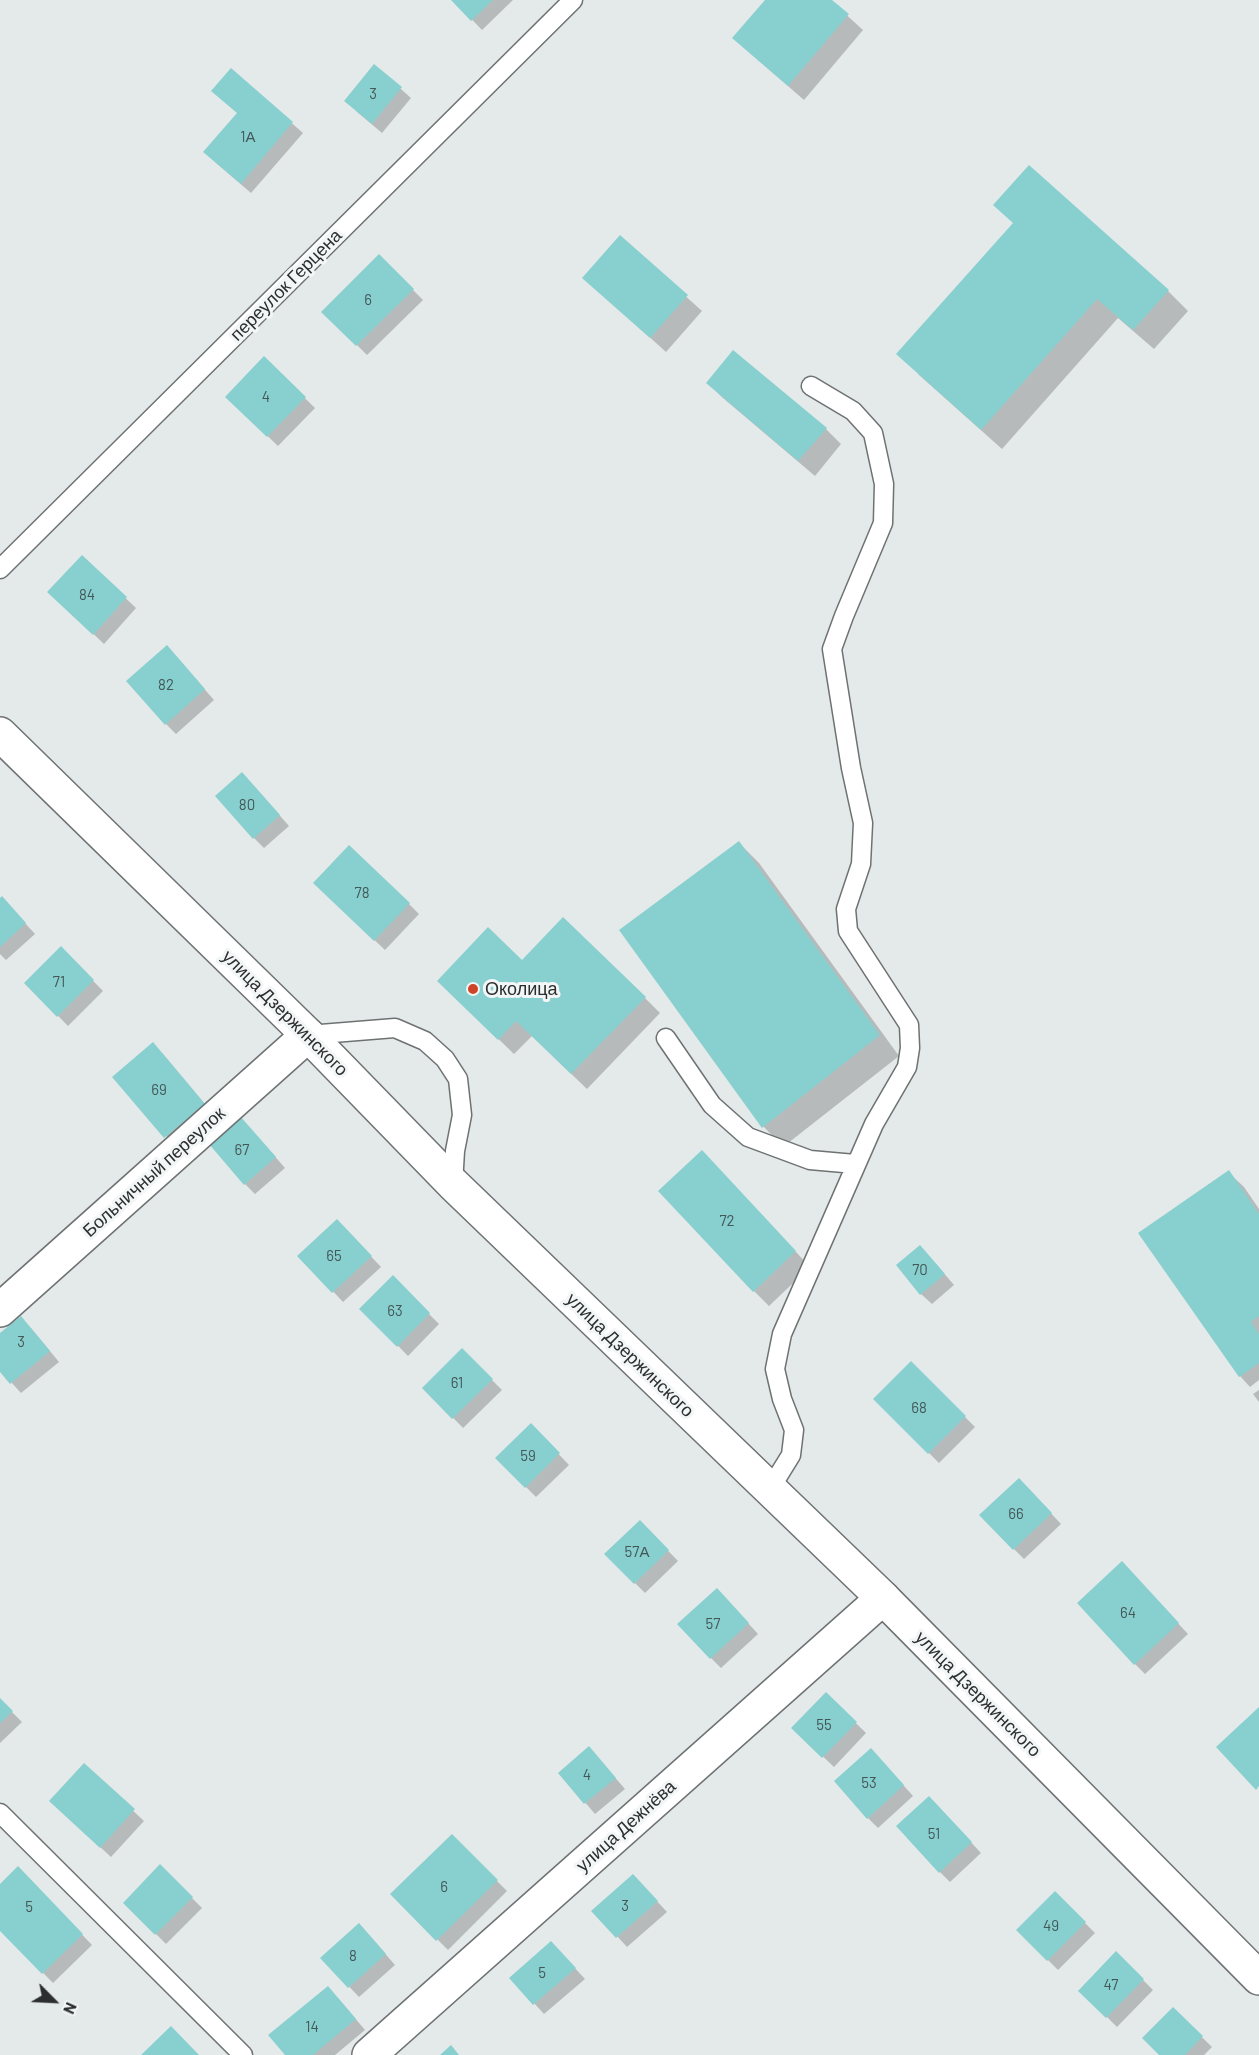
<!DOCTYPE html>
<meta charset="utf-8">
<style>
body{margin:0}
#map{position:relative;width:1259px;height:2055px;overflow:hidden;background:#e4e9e9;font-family:Barlow,sans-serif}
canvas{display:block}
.north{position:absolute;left:24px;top:1971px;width:60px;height:60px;-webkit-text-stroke:4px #f2f6f6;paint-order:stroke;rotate:114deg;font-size:16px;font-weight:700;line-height:24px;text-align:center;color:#2d2f2f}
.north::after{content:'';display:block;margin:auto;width:21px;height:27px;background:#2d2f2f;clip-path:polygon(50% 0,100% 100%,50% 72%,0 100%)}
</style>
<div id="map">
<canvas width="1259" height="2055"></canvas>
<div class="north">N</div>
</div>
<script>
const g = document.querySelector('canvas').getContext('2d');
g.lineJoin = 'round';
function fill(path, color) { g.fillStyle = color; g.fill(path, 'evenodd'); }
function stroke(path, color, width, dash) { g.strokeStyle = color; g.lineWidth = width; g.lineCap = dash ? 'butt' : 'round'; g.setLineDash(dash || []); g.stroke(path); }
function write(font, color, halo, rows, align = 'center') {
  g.font = font + ' Barlow,sans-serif'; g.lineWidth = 6; g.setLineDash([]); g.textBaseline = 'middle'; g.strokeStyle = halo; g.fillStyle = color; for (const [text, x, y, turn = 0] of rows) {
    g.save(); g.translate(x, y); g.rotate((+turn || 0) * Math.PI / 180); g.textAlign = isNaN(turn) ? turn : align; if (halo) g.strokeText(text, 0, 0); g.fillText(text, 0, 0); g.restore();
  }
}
fill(new Path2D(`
 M453 0H513L482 30Z
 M767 0H830L863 30 804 100 750 53Z
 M375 66 411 98 382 133 356 111Z
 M231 70 303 133 251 193 215 162 238 114Z
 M1014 224 1168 291 1188 311 1154 349 1118 318 1002 449 918 374Z
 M620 237 702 311 666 352 584 278Z
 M379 256 423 300 367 355 324 312Z
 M264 358 315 408 278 446 227 397Z
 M708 383 826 429 841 444 815 476 723 398Z
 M82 557 136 608 104 644 60 602Z
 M177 658 214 700 176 734 166 724Z
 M252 784 289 826 264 848 254 838Z
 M739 843 759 863 899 1056 783 1147 764 1127 621 930Z
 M325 893 409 904 419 914 385 950Z
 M0 900 12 909 35 934 6 960 0 954Z
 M61 948 103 991 68 1026 26 983Z
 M522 962 645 998 660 1013 587 1089 532 1036 514 1054 454 996Z
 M163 1054 214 1115 176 1147 114 1077Z
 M250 1128 285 1168 255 1194 245 1184Z
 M717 1167 810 1267 769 1306 754 1291Z
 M1228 1172 1244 1187 1259 1209V1380L1250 1387 1240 1376Z
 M347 1231 381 1267 343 1302 300 1256Z
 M930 1257 954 1285 932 1304 921 1294Z
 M393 1278 439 1324 408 1356 362 1309Z
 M31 1328 59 1362 21 1393 0 1370V1335Z
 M462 1350 502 1390 463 1428 424 1388Z
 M911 1363 975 1427 939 1463 875 1399Z
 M1259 1390V1402L1253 1394Z
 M531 1425 569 1465 536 1497 497 1458Z
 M1029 1490 1061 1524 1024 1559 1014 1549Z
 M640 1522 678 1561 645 1593 606 1554Z
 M1132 1574 1188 1634 1145 1674 1135 1664Z
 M727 1600 758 1634 721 1668 711 1658Z
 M826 1694 866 1733 834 1767 793 1728Z
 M0 1700 22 1722 0 1743Z
 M599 1759 625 1789 595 1814 560 1773Z
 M881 1760 913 1796 878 1828 868 1818Z
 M84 1765 144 1821 111 1857 61 1811Z
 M939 1808 981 1853 950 1882 940 1872Z
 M452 1836 507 1891 448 1950 392 1894Z
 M160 1866 202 1908 166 1944 125 1903Z
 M18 1868 92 1945 53 1983 0 1929V1886Z
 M643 1886 667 1912 627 1947 594 1911Z
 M1055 1893 1095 1933 1058 1970 1018 1930Z
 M369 1935 395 1965 359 1997 322 1958Z
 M561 1953 585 1979 544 2014 511 1978Z
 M1117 1954 1153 1990 1117 2027 1081 1991Z
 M338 1998 365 2030 335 2055H287Z
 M1173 2009 1212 2047 1204 2055H1161Z`), '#0003');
fill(new Path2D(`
 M451 0H493L471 21Z
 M765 0H832L849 14 788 86 732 38Z
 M374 64 402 87 372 124 344 101Z
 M231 68 293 122 241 184 203 152 237 113 211 91Z
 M1029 165 1169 290 1133 330 1097 299 981 430 896 354 1013 223 993 205Z
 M620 235 688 295 650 338 582 278Z
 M379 254 414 289 356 346 321 312Z
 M733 350 827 428 798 461 706 383Z
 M264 356 306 397 267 437 225 397Z
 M82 555 127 597 93 635 47 592Z
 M167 645 205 689 165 725 126 681Z
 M242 772 280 815 253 839 215 796Z
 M739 841 880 1035 762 1128 619 930Z
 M349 845 410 903 374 941 313 883Z
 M2 896 26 923 0 947V898Z
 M563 917 646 997 571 1074 516 1021 498 1040 437 981 488 927 522 960Z
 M61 946 94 980 57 1017 24 983Z
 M153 1042 205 1104 164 1138 112 1077Z
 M240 1116 276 1157 244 1185 209 1144Z
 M702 1150 796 1251 753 1292 658 1191Z
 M1229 1170 1259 1214V1316L1251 1322 1259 1334V1363L1239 1377 1138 1233Z
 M337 1219 372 1256 332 1293 297 1256Z
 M920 1245 945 1274 920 1295 896 1265Z
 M393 1275 430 1313 397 1347 359 1309Z
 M21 1316 50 1351 10 1384 0 1372V1333Z
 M462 1348 493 1379 452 1419 422 1388Z
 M911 1361 966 1416 928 1454 873 1399Z
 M531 1423 560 1453 525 1488 495 1458Z
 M1019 1478 1052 1513 1013 1550 979 1515Z
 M640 1520 669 1550 634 1584 604 1554Z
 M1122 1561 1179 1623 1134 1665 1077 1603Z
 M717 1588 749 1623 710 1659 677 1624Z
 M826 1692 857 1722 822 1758 791 1728Z
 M0 1698 13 1711 0 1723Z
 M1259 1707V1786L1256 1790 1216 1747Z
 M589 1746 616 1778 584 1804 558 1773Z
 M871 1748 904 1785 867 1819 834 1781Z
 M84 1763 135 1809 100 1848 49 1801Z
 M929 1796 972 1842 939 1873 896 1826Z
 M452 1834 498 1880 436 1941 390 1894Z
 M160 1864 193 1897 155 1935 123 1903Z
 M18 1866 83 1934 42 1974 0 1931V1884Z
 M633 1874 658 1901 616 1938 591 1911Z
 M1055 1891 1086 1922 1047 1961 1016 1930Z
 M359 1923 386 1954 348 1988 320 1958Z
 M551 1941 576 1968 533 2005 509 1978Z
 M1116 1951 1144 1979 1106 2018 1078 1991Z
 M328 1986 356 2019 313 2055H285L268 2035Z
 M1173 2007 1203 2036 1185 2055H1159L1142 2038Z
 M171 2026 199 2055H141Z
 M451 2045 459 2055H440Z`), '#88cfcf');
const service = new Path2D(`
 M0 569 573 0
 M308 1035 395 1028 425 1041 445 1059 458 1079 462 1115 455 1151 453 1184
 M666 1038 712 1105 748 1137 810 1160 855 1164
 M770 1489 791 1455 794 1430 782 1399 775 1369 782 1334 874 1124 907 1067 910 1048 909 1025 848 931 846 909 861 864 863 823 851 768 832 649 844 616 883 523 884 484 873 433 853 411 811 386
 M0 1813 243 2055`);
const minor = new Path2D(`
 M0 1310 308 1035
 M369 2055 883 1598`);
const primary = new Path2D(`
 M0 734 308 1035 453 1184 883 1598 1259 1978`);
stroke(service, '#6e7272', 21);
stroke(minor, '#6e7272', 36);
stroke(primary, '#6e7272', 36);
stroke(service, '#fff', 18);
stroke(minor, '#fff', 33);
stroke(primary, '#fff', 33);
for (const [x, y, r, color] of [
 [473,989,6,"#ce4426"]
]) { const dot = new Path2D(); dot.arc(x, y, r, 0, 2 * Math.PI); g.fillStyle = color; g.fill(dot); stroke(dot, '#f2f6f6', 2); }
write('15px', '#445757', null, [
 ["3",373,94],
 ["1А",248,137],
 ["6",368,300],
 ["4",266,397],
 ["84",87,595],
 ["82",166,685],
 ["80",247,805],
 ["78",362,893],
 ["71",59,982],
 ["69",159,1090],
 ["67",242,1150],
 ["72",727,1221],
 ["65",334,1256],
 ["70",920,1270],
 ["63",395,1311],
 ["3",21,1342],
 ["61",457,1383],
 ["68",919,1408],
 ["59",528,1456],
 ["66",1016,1514],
 ["57А",637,1552],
 ["64",1128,1613],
 ["57",713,1624],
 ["55",824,1725],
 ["4",587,1775],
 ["53",869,1783],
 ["51",934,1834],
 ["6",444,1887],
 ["3",625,1906],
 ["5",29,1907],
 ["49",1051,1926],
 ["8",353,1956],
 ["5",542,1973],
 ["47",1111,1985],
 ["14",312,2027]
]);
write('18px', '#2d2f2f', '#f2f6f6', [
 ["переулок Герцена",286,285,-45],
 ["улица Дзержинского",285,1013,45],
 ["Больничный переулок",154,1172,-42],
 ["улица Дзержинского",630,1355,44],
 ["улица Дзержинского",978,1694,45],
 ["улица Дежнёва",626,1826,-42]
]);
write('18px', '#2d2f2f', '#f2f6f6', [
 ["Околица",485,989]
], 'left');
</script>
